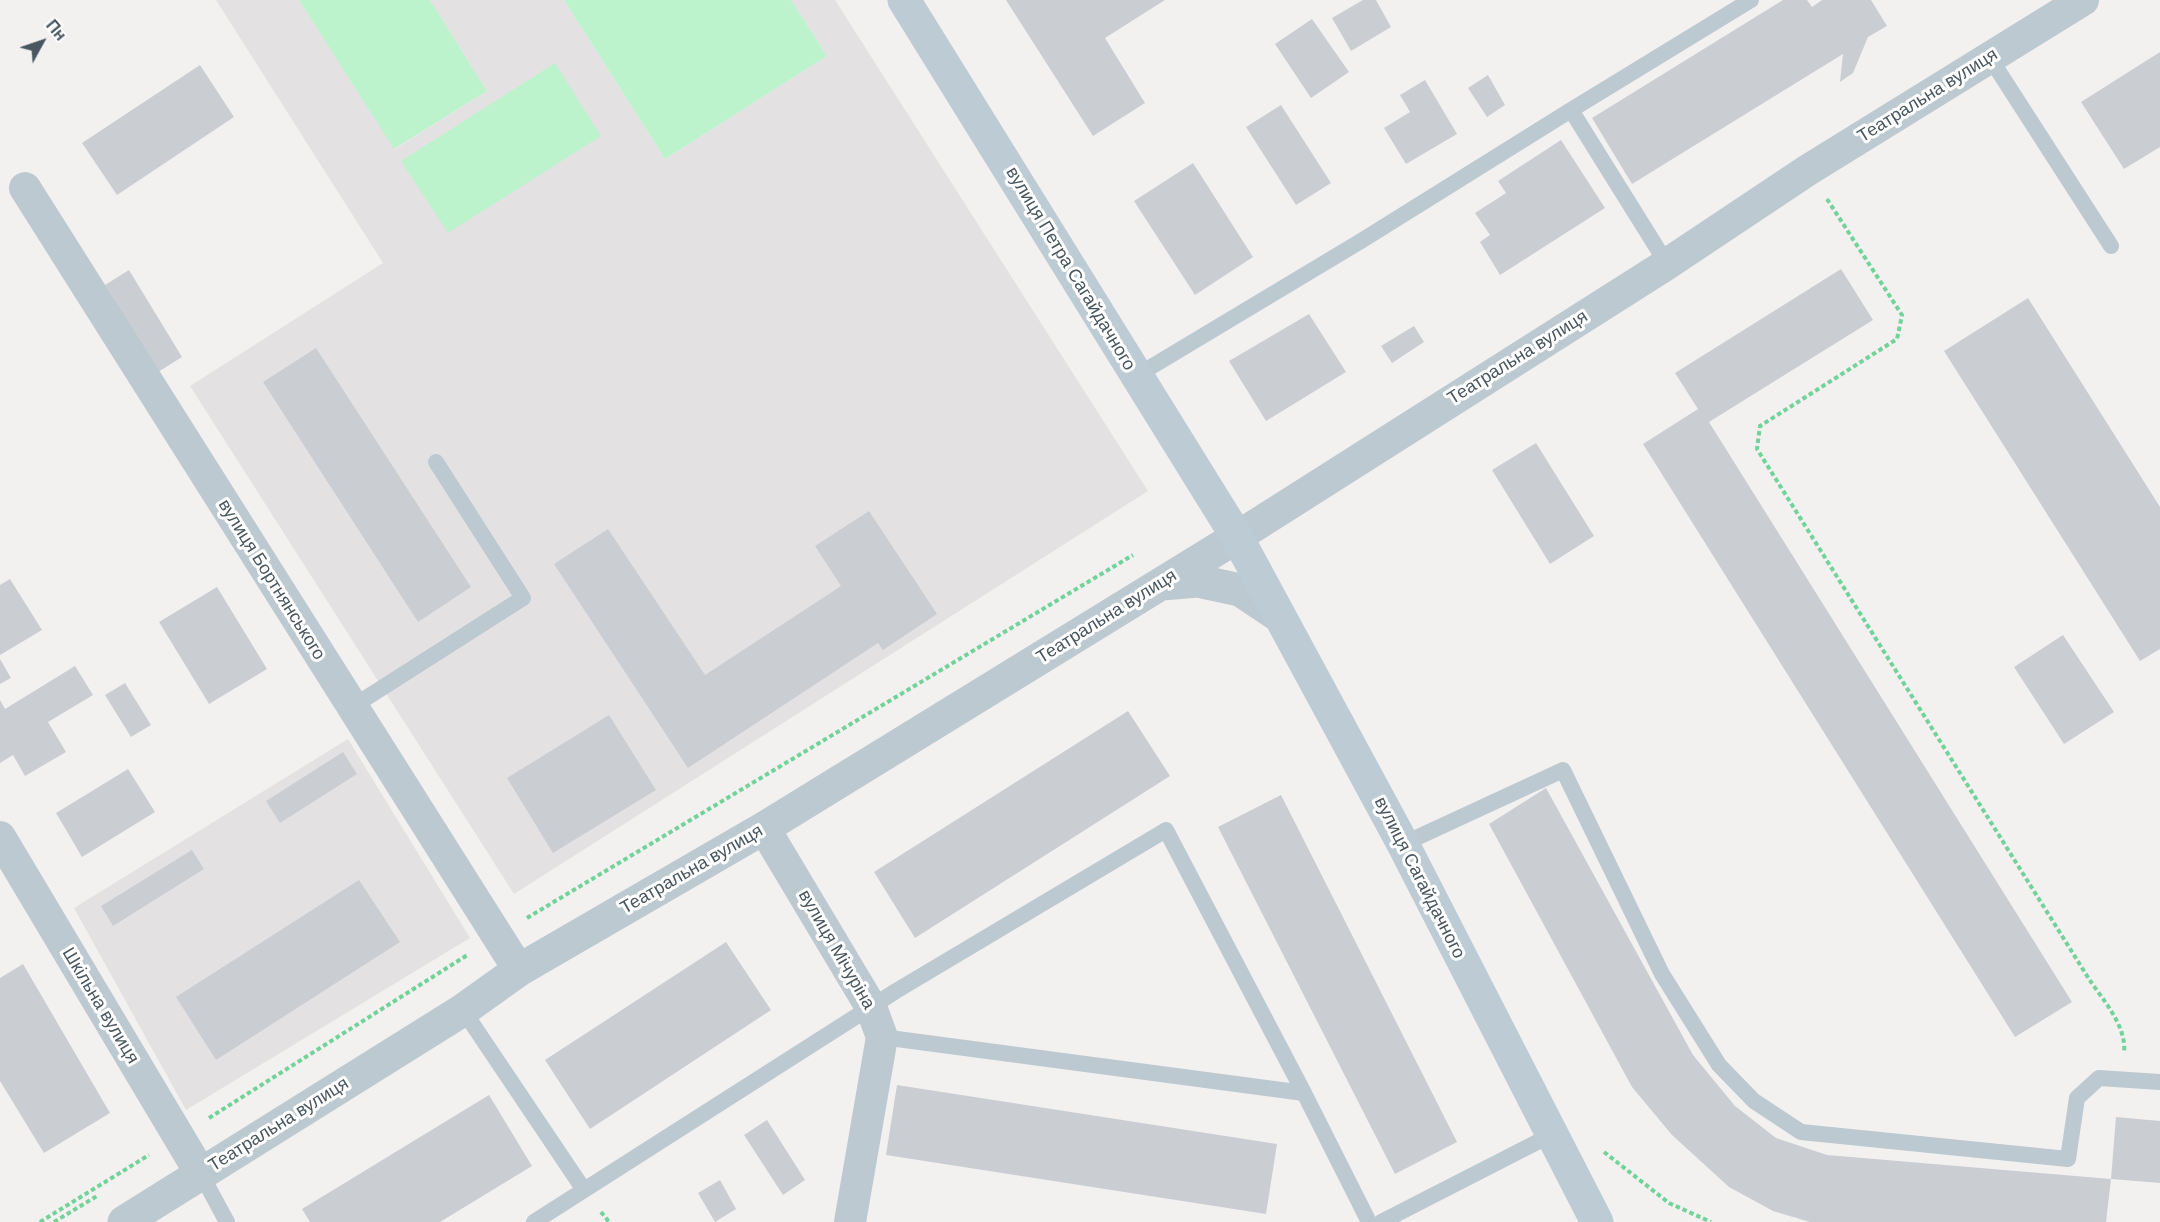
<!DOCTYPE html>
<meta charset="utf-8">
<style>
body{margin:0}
#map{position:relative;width:2160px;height:1222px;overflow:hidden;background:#f3f0f0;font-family:"DM Sans",sans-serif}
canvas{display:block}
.north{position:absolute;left:12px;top:12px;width:60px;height:60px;-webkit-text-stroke:4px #fff;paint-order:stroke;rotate:50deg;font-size:16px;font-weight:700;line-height:24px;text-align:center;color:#47565f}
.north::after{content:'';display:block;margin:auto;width:21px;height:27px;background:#47565f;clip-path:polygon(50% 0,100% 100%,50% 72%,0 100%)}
</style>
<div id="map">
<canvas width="2160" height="1222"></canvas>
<div class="north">Пн</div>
</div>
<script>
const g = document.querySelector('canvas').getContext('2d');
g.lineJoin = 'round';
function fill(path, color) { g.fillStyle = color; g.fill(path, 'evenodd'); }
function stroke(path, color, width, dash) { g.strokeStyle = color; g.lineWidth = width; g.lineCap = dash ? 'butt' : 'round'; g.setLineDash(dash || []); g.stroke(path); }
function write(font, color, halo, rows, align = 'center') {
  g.font = font + ' "DM Sans",sans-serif'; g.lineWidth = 6; g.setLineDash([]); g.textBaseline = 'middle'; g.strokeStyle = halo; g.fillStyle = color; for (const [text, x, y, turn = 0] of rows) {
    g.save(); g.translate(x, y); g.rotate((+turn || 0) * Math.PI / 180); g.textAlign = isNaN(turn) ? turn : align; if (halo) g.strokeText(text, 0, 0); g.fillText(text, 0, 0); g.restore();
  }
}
fill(new Path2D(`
 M216 0H299L395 149 487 91 430 0H564L665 159 827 56 791 0H835L1148 491 514 894 190 386 383 263Z
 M348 739 470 938 186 1110 74 908Z`), '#e4e1e2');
fill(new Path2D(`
 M299 0H430L487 91 394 149Z
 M564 0H791L827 56 665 159Z
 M555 63 601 136 448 233 401 161Z`), '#bcf3cc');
fill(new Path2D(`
 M1006 0H1165L1105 38 1145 103 1093 136Z
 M1363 0H1376L1391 27 1351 51 1332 18Z
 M1783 0H1807L1812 7 1822 0H1871L1887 26 1868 37 1853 73 1840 82 1843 54 1632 184 1592 118Z
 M1312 19 1349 72 1311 98 1275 44Z
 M2160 52V147L2124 169 2081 102Z
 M200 65 234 117 117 195 82 143Z
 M1488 75 1505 105 1487 117 1468 88Z
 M1425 80 1457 134 1406 164 1384 128 1410 112 1400 95Z
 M1281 105 1331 183 1296 205 1246 127Z
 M1561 140 1605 208 1500 275 1480 242 1490 235 1475 213 1506 193 1498 181Z
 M1193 163 1253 257 1195 295 1134 201Z
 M1841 269 1873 320 1709 422 2072 1002 2015 1037 1643 444 1698 409 1675 373Z
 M129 270 182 357 158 372 105 285Z
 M2028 298 2160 507V649L2140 661 1944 351Z
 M1309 314 1346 372 1266 421 1229 361Z
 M1414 326 1424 342 1392 363 1381 346Z
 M316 348 471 587 418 622 263 382Z
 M1536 443 1594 536 1550 564 1492 470Z
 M869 511 937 614 883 650 878 643 688 768 554 564 608 529 705 675 841 586 815 546Z
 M10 579 42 630 0 655V585Z
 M217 587 267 669 209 704 159 622Z
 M2063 635 2114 712 2064 744 2014 667Z
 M0 659 11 678 0 684Z
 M75 666 93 695 48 722 66 752 25 776 13 755 0 763V700L5 709Z
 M125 683 151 725 131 737 105 695Z
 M1128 711 1170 776 915 938 874 872Z
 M609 715 656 790 553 853 507 778Z
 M343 752 357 774 280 823 266 801Z
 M128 769 155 812 82 857 56 813Z
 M1546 788 1693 1055 1735 1106 1776 1138 1827 1155 2111 1179 2106 1222H1810L1773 1211 1729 1187 1672 1135 1632 1087 1489 824Z
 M1281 795 1457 1142 1395 1174 1218 827Z
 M192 850 204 869 113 926 101 906Z
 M359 880 400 942 216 1060 176 997Z
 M726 942 771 1010 590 1129 545 1060Z
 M23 964 110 1113 44 1153 0 1081V978Z
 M897 1085 1277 1144 1266 1214 886 1155Z
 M489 1095 532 1166 440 1222H310L302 1209Z
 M2116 1117 2160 1121V1183L2111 1179Z
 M767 1120 805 1180 783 1195 744 1135Z
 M720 1180 736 1209 715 1222 698 1193Z`), '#caced3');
stroke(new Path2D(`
 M1827 199 1902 315 1897 339 1760 426 1757 449 2089 979C2103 1000 2127 1026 2124 1053
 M527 918 1133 555
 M209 1118 469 954
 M1604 1152 1669 1203 1711 1222
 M601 1212 609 1222
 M40 1222 149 1155
 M54 1222 97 1196`), '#71d39a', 4, [4.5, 3]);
stroke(new Path2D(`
 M1990 58 2111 246
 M1667 264 1571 110 1751 0
 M1136 376 1361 241 1571 110
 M352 707 523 598 436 462
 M1403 844 1563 770 1662 974 1719 1065 1754 1101 1801 1132 2068 1159 2077 1098 2099 1078 2160 1082
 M463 1010 584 1190
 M882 1037 1304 1093 1369 1222
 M201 1174 227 1222
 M534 1222 896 991 1166 830 1304 1093
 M1381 1222 1551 1135`), '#bdc9d0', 16);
stroke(new Path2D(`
 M25 188 519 970
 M1237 537 1667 264 1808 170 2083 0
 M764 828 871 1007 882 1037 850 1222
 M0 837 201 1174`), '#bdc9d0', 32);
stroke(new Path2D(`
 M1162 584 1198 581 1240 590 1279 616
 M124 1222 463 1010 519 970 764 828 1237 537`), '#bdc9d0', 33);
stroke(new Path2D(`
 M904 0 1237 537 1403 844 1597 1222`), '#bdcbd5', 33);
write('18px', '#47565f', '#fff', [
 ["Театральна вулиця",1928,96,-32],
 ["вулиця Петра Сагайдачного",1070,269,59],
 ["Театральна вулиця",1518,358,-32],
 ["вулиця Бортнянського",271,580,58],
 ["Театральна вулиця",1107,617,-32],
 ["Театральна вулиця",692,870,-30],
 ["вулиця Сагайдачного",1419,878,63],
 ["вулиця Мічуріна",836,950,60],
 ["Шкільна вулиця",100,1006,59],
 ["Театральна вулиця",279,1125,-32]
]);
</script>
